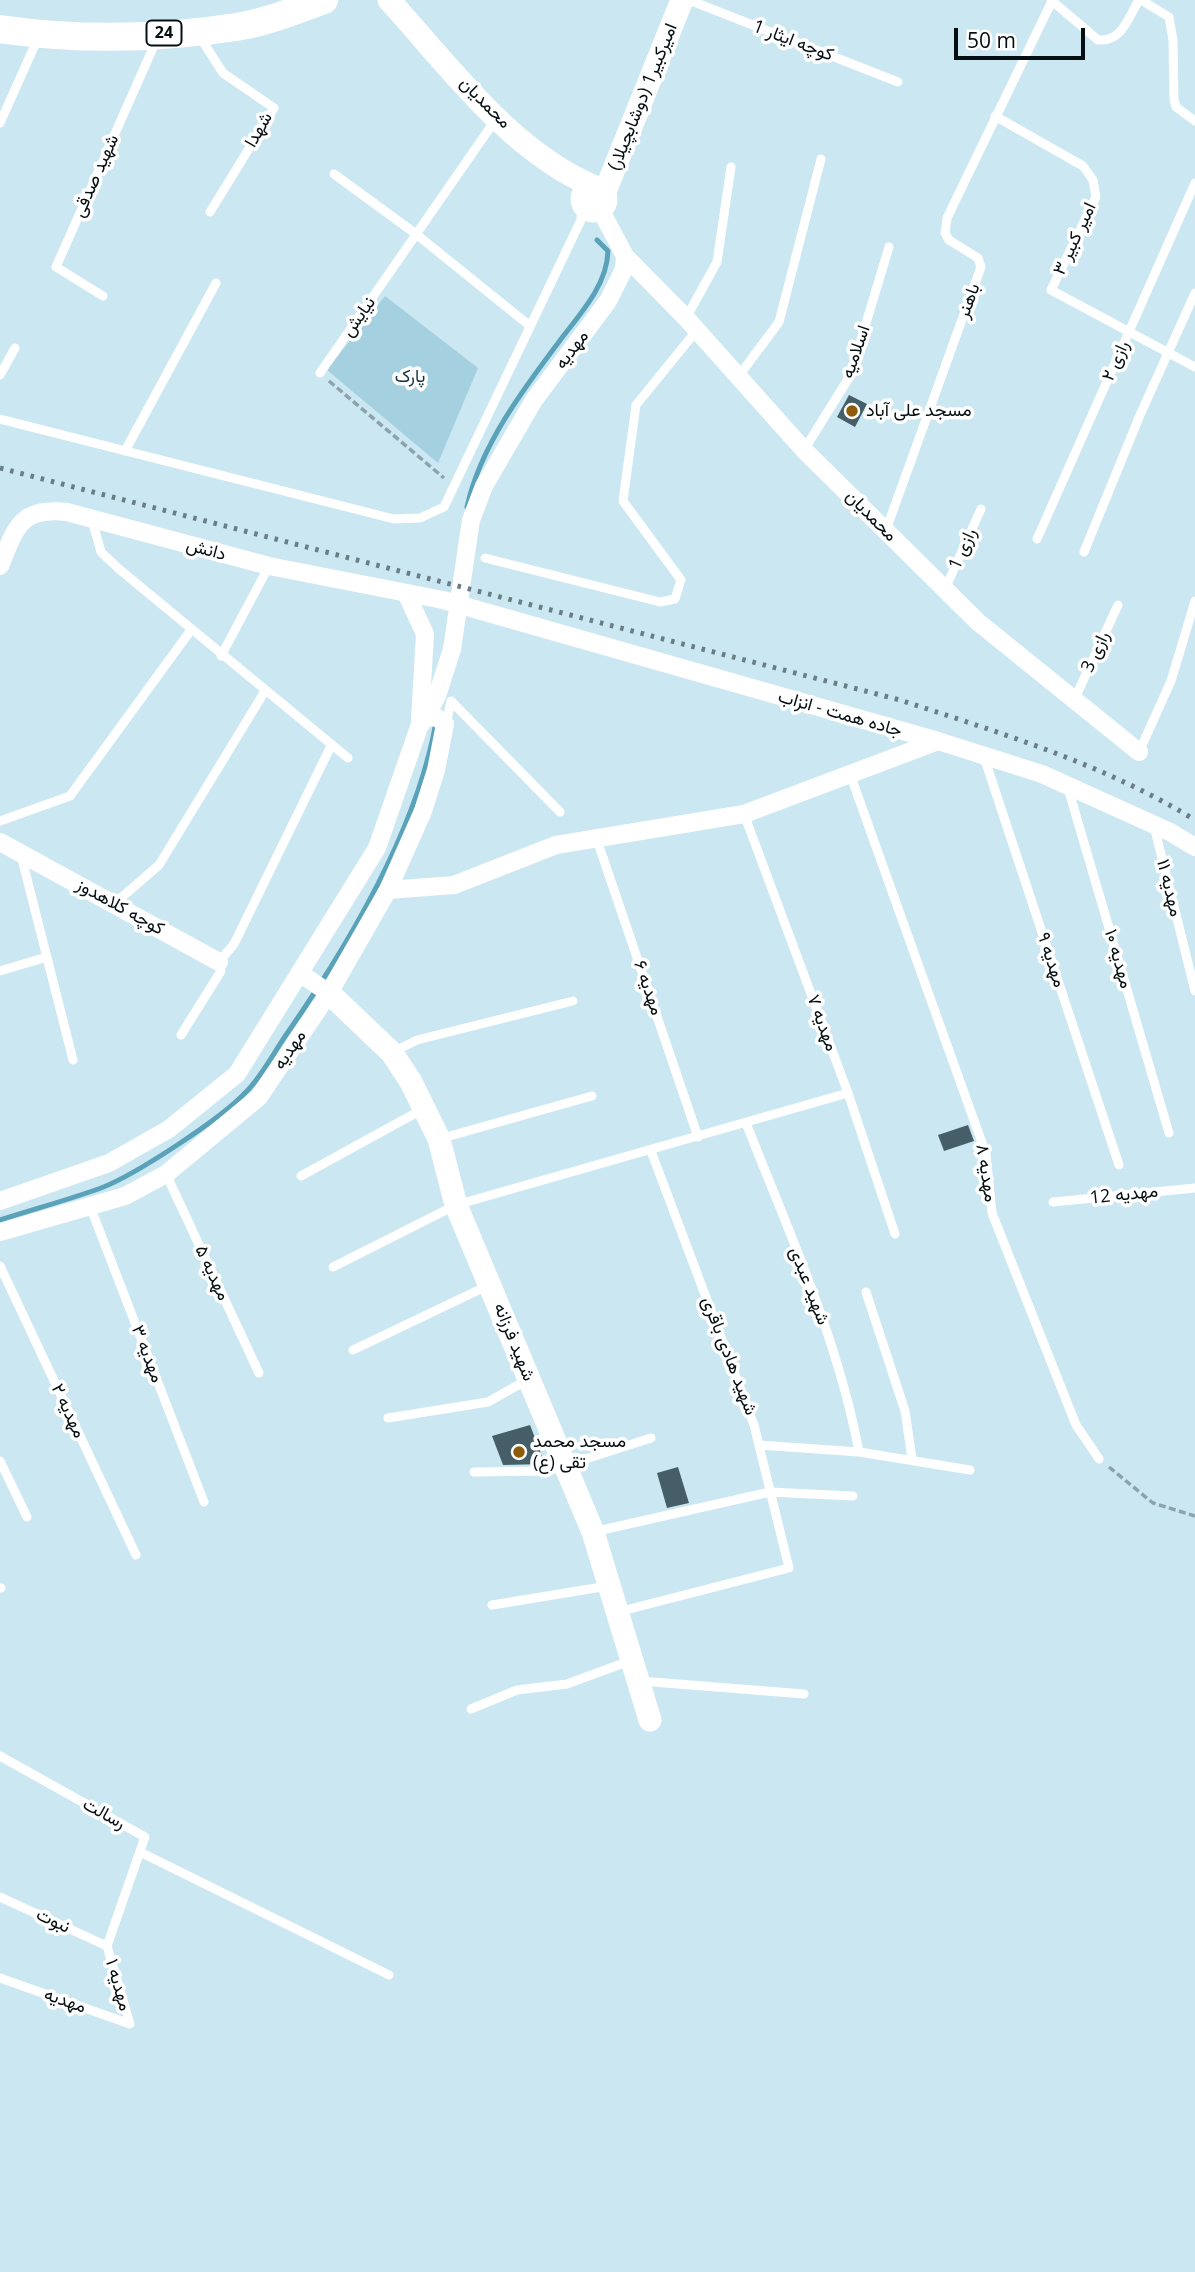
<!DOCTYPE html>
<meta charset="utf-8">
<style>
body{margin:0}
#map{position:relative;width:1195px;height:2272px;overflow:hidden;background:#cbe7f2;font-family:"Open Sans",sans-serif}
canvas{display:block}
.scale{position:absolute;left:954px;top:28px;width:131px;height:32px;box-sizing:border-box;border:4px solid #050e11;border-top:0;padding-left:9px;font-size:21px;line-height:24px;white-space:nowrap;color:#050e11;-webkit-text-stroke:5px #fff;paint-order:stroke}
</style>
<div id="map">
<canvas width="1195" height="2272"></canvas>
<div class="scale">50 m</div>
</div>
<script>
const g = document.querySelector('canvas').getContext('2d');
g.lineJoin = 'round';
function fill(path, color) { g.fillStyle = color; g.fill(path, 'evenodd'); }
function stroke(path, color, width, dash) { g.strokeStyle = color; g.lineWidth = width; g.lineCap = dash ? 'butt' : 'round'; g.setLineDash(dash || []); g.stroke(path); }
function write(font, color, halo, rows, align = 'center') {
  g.font = font + ' "Open Sans",Vazirmatn,sans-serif'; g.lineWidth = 7; g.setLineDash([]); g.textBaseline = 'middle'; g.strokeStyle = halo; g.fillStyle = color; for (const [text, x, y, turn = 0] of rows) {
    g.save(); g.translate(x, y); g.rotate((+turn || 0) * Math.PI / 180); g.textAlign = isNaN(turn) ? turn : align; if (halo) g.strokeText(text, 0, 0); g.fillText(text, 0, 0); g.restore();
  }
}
fill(new Path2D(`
 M385 296 478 368 438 463 327 370Z`), '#a4d0e0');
stroke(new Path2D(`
 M467 507C480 446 524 388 561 339 581 313 607 285 608 251L597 240
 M0 1220C34 1209 68 1200 101 1188 135 1175 221 1119 246 1092 262 1076 273 1054 286 1035 348 946 417 831 436 722`), '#5aa2b9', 5);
fill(new Path2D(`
 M849 395 867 404 855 427 837 417Z
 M968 1125 974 1141 944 1151 938 1135Z
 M530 1425 545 1464 503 1465 492 1436Z
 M678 1467 689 1503 667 1508 657 1473Z`), '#455e67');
stroke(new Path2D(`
 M329 381 444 478
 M1109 1467 1153 1503 1195 1516`), '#8da3ac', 3.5, [7, 3.5]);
stroke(new Path2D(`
 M689 0 898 82
 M1051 0 1098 40C1122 42 1128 18 1139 0
 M1141 0 1169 17 1173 40 1174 99 1176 107 1195 121
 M200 37 223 73 274 108 210 212
 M995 116 1083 166 1093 180 1096 197 1051 290 1195 367
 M0 123 38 38
 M334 174 416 234 530 326
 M103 296 56 267 156 41
 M686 318 717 262 731 167
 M320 373 496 119
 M0 375 15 348
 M738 377 779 322 821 159
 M0 419 394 519 420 518 444 507 581 220 582 201
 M804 450 850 376 889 247
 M125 451 216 283
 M92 520 101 552 119 569 348 758
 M886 530 981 267 978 258 949 240 945 233 947 218 1052 1
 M1037 539 1195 183
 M1084 552 1140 415 1195 293
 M485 558 660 602 675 599 681 580 623 501 636 405 697 330
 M945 589 981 509
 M221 656 269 566
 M1075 698 1118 605
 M446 725 451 701 560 812
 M1139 752 1171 681 1195 601
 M984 757 1119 1165
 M850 774 986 1154 992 1213 1076 1425 1099 1459
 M1068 788 1169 1133
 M744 814 848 1093 895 1234
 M0 821 70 796 191 630
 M1154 826 1195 991
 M597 840 698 1137
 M21 855 73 1060
 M114 904 159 865 265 691
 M0 971 47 957
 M181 1035 221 971 219 962 234 944 331 746
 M393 1052 417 1040 573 1001
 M746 1123C788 1230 838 1339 859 1452
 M439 1139 592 1096
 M166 1174 259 1373
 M301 1176 423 1109
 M1053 1202 1195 1188
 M90 1206 204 1502
 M0 1266 136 1555
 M333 1267 456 1205 848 1093
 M866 1292 905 1411 912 1459
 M353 1350 487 1286
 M388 1418 488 1402 527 1380
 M759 1445 859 1452 970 1470
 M0 1461 27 1517
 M474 1472 548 1471 651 1438
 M593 1532 770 1492 853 1496
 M0 1588H1
 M492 1605 608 1586
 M618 1612 789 1568 754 1425 651 1151
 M640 1681 804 1694
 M471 1709 517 1690 567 1684 632 1660
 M0 1756 145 1837 107 1946
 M140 1852 389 1975
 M0 1897 107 1946
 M107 1946 130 2024
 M0 1978 130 2024`), '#fff', 9);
stroke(new Path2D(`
 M625 256 686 318 804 450 978 622 1139 752
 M0 566C16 527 20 507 67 512L269 566 443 600 938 741 1042 774 1170 832 1195 847
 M406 593 425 634 420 720
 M425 718 437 696 452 649 471 520 484 486 534 400 608 301 624 269 625 256 600 209
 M0 842 219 962
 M388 890 454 885 556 845 744 814 938 741
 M301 974 329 993
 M0 1201 109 1163 169 1129 237 1074 377 848 419 727 425 718 436 717 445 724 436 770 423 811 388 890 329 993 259 1097 166 1174 125 1196 0 1232`), '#fff', 18);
stroke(new Path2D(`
 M389 0C449 66 511 152 595 187
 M582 199a12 12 0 1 1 24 0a12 12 0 1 1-24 0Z
 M604 194 682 0
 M329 993 392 1053 411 1082 439 1139 456 1205 593 1532 650 1720`), '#fff', 23);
stroke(new Path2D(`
 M0 29C77 40 159 39 236 27 265 23 296 10 324 0`), '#fff', 28);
stroke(new Path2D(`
 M0 468 900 700C1000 733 1104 764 1195 820`), '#6a7d84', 5, [3.5, 7]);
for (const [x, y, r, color] of [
 [852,411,7,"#8e5c09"],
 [519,1452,7,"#8e5c09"]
]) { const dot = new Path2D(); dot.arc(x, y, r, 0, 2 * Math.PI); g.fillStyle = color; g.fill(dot); stroke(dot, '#fff', 2.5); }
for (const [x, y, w] of [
 [164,33,35]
]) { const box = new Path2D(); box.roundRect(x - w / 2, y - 12.5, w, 25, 5); g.fillStyle = '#fff'; g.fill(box); stroke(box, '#050e11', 2); }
write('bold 16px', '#050e11', null, [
 ["24",164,33]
]);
write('18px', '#050e11', '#fff', [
 ["کوچه ایثار 1",793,41,21],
 ["امیرکبیر1 (دوشابچیلار)",643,97,-68],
 ["محمدیان",485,103,45],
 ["شهدا",259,130,-60],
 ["شهید صدقی",96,176,-66],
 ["امیر کبیر ۳",1075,239,-65],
 ["باهنر",969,301,-70],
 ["نیایش",359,317,-55],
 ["مهدیه",572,350,-53],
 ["اسلاميه",856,352,-71],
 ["رازی ۲",1116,361,-66],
 ["محمدیان",871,516,45],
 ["رازی 1",963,549,-66],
 ["دانش",206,550,15],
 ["رازی 3",1096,652,-65],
 ["جاده همت - انزاب",840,714,16],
 ["مهدیه ۱۱",1169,888,76],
 ["کوچه کلاهدوز",120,907,29],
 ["مهدیه ۱۰",1118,959,74],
 ["مهدیه ۹",1051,960,72],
 ["مهدیه ۶",648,988,71],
 ["مهدیه ۷",822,1023,70],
 ["مهدیه",290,1050,-56],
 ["مهدیه ۸",986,1173,81],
 ["مهدیه 12",1124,1195,-6],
 ["مهدیه ۵",212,1273,65],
 ["شهید عبدی",809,1286,69],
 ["شهید فرزانه",514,1342,68],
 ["مهدیه ۳",147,1354,69],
 ["شهید هادی باقری",729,1356,69],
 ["مهدیه ۲",68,1411,65],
 ["رسالت",104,1814,29],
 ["نبوت",53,1921,25],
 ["مهدیه ۱",118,1985,74],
 ["مهدیه",65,2001,19]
]);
write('18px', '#11343f', '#fff', [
 ["پارک",410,377]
]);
write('18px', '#050e11', '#fff', [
 ["مسجد علی آباد",866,411],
 ["مسجد محمد",533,1442],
 ["تقی (ع)",533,1463]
], 'left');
</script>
